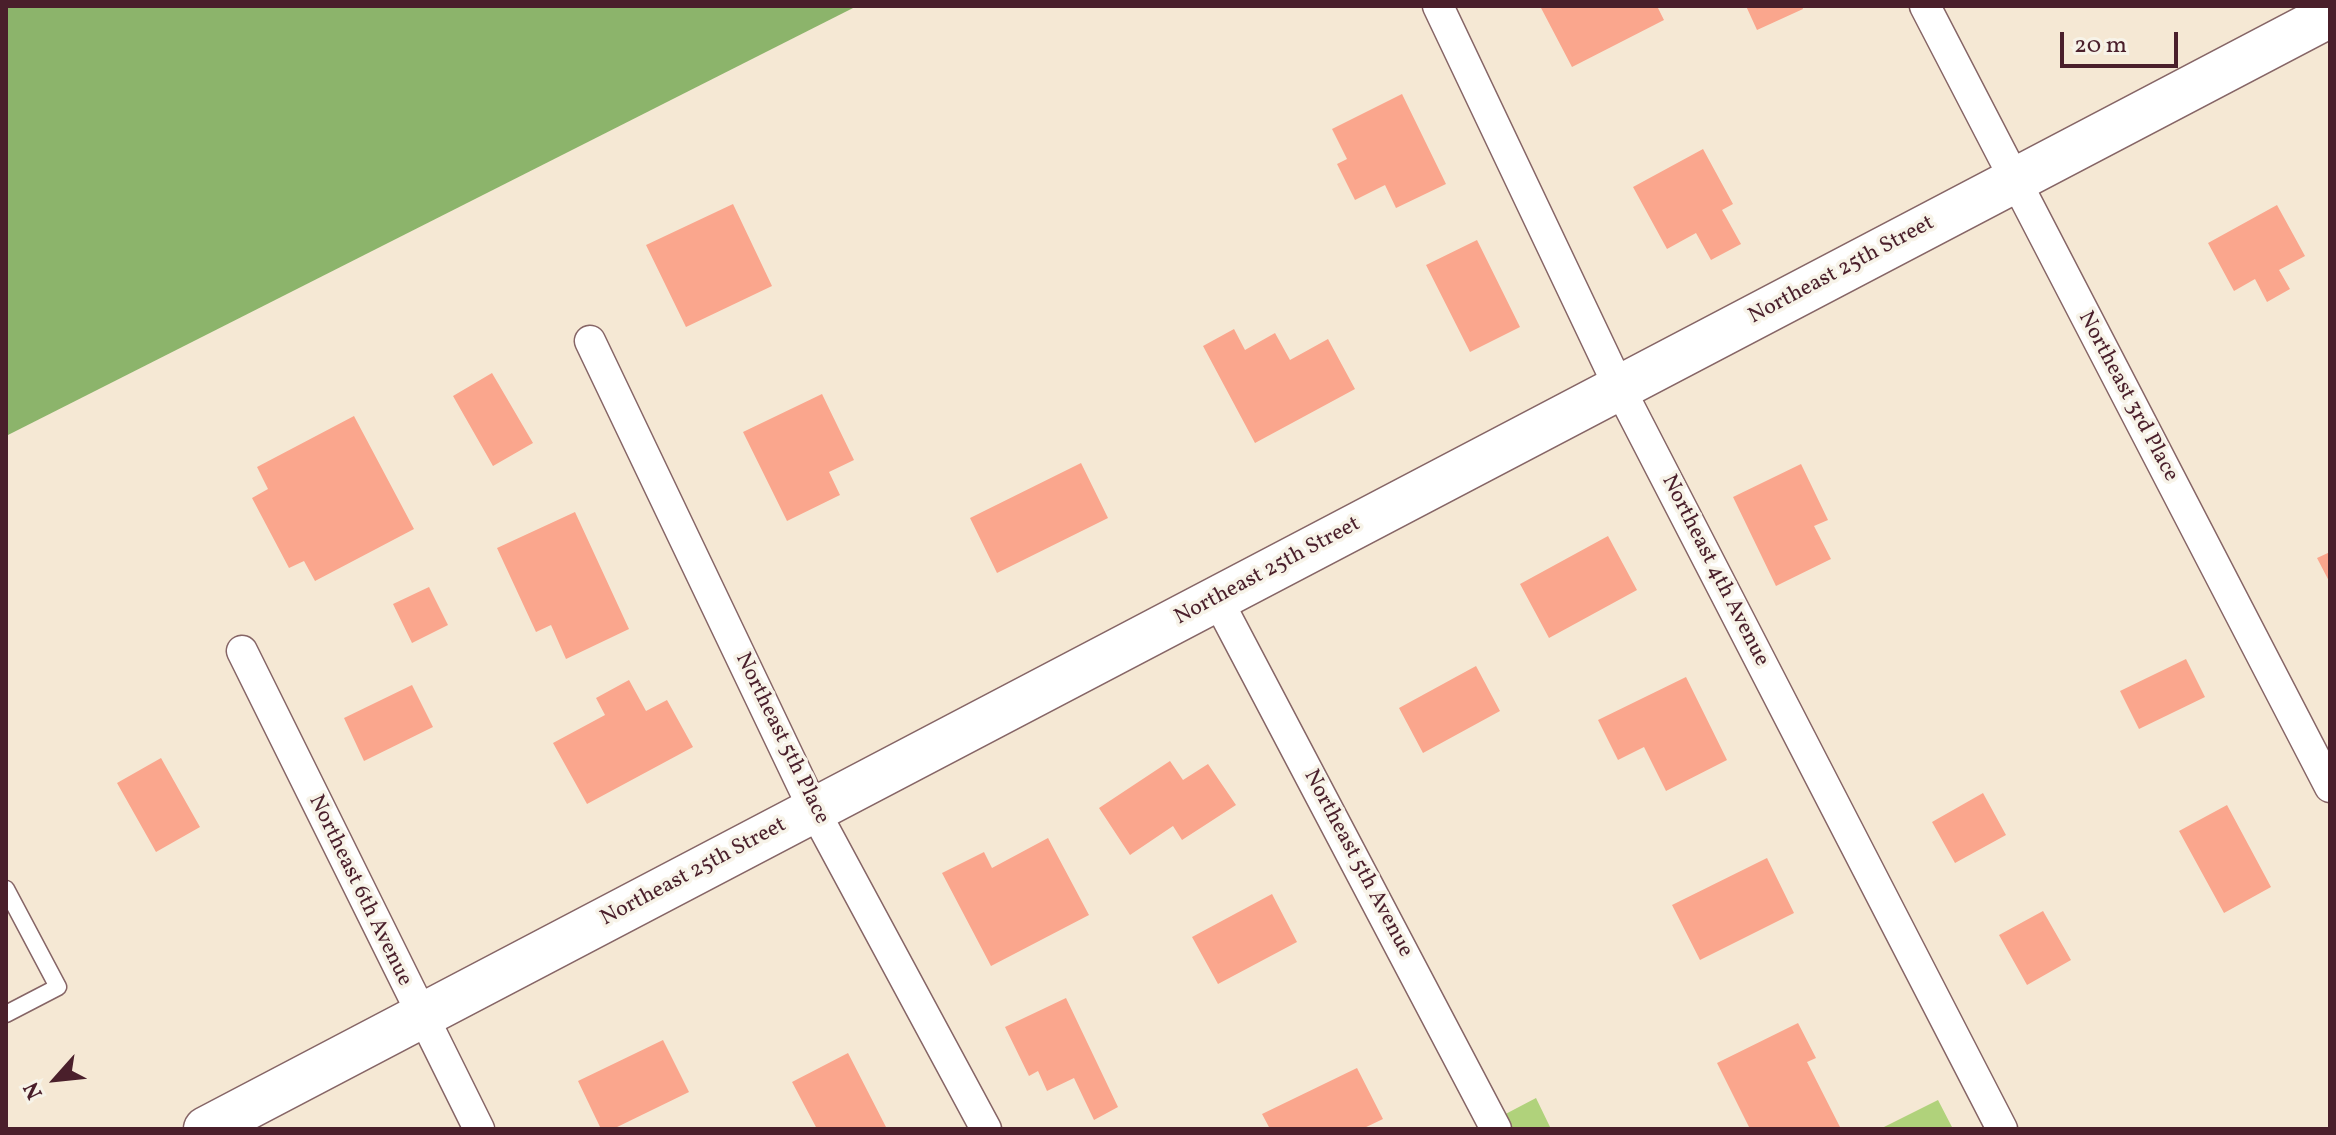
<!DOCTYPE html>
<style>
body{margin:0}
#map{position:relative;width:2336px;height:1135px;overflow:hidden;background:#f5e8d4;font-family:Vollkorn,serif}
canvas{display:block}
.frame{position:absolute;inset:0;border:8px solid #4a1f2b;pointer-events:none}
.north{position:absolute;left:16px;top:1039px;width:80px;height:80px;-webkit-text-stroke:6px #f7f3e8;paint-order:stroke;rotate:243deg;font-size:22px;font-weight:700;line-height:32px;text-align:center;color:#4a1f2b}
.north::after{content:'';display:block;margin:auto;width:28px;height:36px;background:#4a1f2b;clip-path:polygon(50% 0,100% 100%,50% 72%,0 100%)}
.scale{position:absolute;left:2060px;top:32px;width:118px;height:36px;box-sizing:border-box;border:4px solid #4a1f2b;border-top:0;padding-left:10px;font-size:24px;line-height:28px;white-space:nowrap;color:#4a1f2b;-webkit-text-stroke:6px #f7f3e8;paint-order:stroke}
</style>
<div id="map">
<canvas width="2336" height="1135"></canvas>
<div class="frame"></div>
<div class="north">N</div>
<div class="scale">20 m</div>
</div>
<script>
const g = document.querySelector('canvas').getContext('2d');
g.lineJoin = 'round';
function fill(path, color) { g.fillStyle = color; g.fill(path, 'evenodd'); }
function stroke(path, color, width, dash) { g.strokeStyle = color; g.lineWidth = width; g.lineCap = dash ? 'butt' : 'round'; g.setLineDash(dash || []); g.stroke(path); }
function write(font, color, halo, rows, align = 'center') {
  g.font = font + ' Vollkorn,serif'; g.lineWidth = 7; g.setLineDash([]); g.textBaseline = 'middle'; g.strokeStyle = halo; g.fillStyle = color; for (const [text, x, y, turn = 0] of rows) {
    g.save(); g.translate(x, y); g.rotate((+turn || 0) * Math.PI / 180); g.textAlign = isNaN(turn) ? turn : align; if (halo) g.strokeText(text, 0, 0); g.fillText(text, 0, 0); g.restore();
  }
}
fill(new Path2D(`
 M1536 1098 1551 1129H1477Z
 M1938 1100 1953 1129H1880Z`), '#b0d27b');
fill(new Path2D(`
 M6 6H857L6 436Z`), '#8cb46b');
fill(new Path2D(`
 M1540 6H1657L1664 20 1572 67Z
 M1746 6H1802L1803 9 1757 30Z
 M1402 94 1446 184 1396 208 1385 185 1355 200 1337 164 1347 159 1332 129Z
 M1703 149 1733 204 1722 210 1741 244 1711 260 1696 233 1667 249 1633 187Z
 M733 204 772 286 686 327 646 245Z
 M2277 205 2305 256 2279 270 2290 289 2267 302 2255 279 2234 291 2208 243Z
 M1477 240 1520 327 1470 352 1426 265Z
 M1234 329 1245 350 1275 333 1290 360 1328 339 1355 389 1255 443 1203 346Z
 M492 373 533 443 493 466 453 396Z
 M822 394 854 460 829 472 840 495 787 521 743 432Z
 M354 416 414 529 315 581 304 561 289 568 252 498 268 489 257 467Z
 M1081 463 1108 518 997 573 970 518Z
 M1801 464 1828 520 1814 526 1831 559 1776 586 1733 497Z
 M575 512 629 629 566 659 551 625 536 632 497 548Z
 M1608 536 1637 590 1549 638 1520 584Z
 M2330 552V583L2317 558Z
 M429 587 448 625 412 643 393 604Z
 M2186 659 2205 697 2139 729 2120 691Z
 M1476 666 1500 711 1423 753 1399 708Z
 M1686 677 1727 760 1666 791 1644 747 1618 760 1598 720Z
 M629 680 646 711 667 700 693 747 587 804 553 743 605 715 596 698Z
 M412 685 433 727 364 761 344 718Z
 M161 758 200 827 156 852 117 783Z
 M1170 761 1183 780 1208 764 1236 805 1182 840 1173 826 1130 855 1099 808Z
 M1983 793 2006 835 1955 863 1932 822Z
 M2227 805 2271 887 2224 913 2179 831Z
 M1048 838 1089 915 991 966 942 873 984 852 992 868Z
 M1767 858 1794 913 1700 960 1672 905Z
 M1272 894 1297 942 1218 984 1192 937Z
 M2043 911 2071 960 2027 985 1999 935Z
 M1066 998 1118 1107 1094 1120 1074 1078 1047 1091 1038 1071 1029 1076 1005 1027Z
 M1798 1023 1816 1058 1807 1062 1841 1129H1750L1717 1063Z
 M663 1040 689 1092 613 1129H601L578 1081Z
 M848 1053 887 1129H817L792 1082Z
 M1357 1068 1383 1119 1362 1129H1270L1262 1114Z`), '#faa68d');
const lane = new Path2D(`
 M6 889 58 987 6 1014`);
const street = new Path2D(`
 M1438 6 1619 387 2002 1129
 M1925 6 2330 787
 M590 341 814 810 986 1129
 M1217 599 1496 1129
 M242 651 479 1129`);
const secondary = new Path2D(`
 M206 1129 2330 15`);
stroke(lane, '#866566', 19);
stroke(street, '#866566', 33);
stroke(secondary, '#866566', 47);
stroke(lane, '#fff', 16);
stroke(street, '#fff', 30);
stroke(secondary, '#fff', 44);
write('22px', '#4a1f2b', '#f7f3e8', [
 ["Northeast 25th Street",1842,271,-28],
 ["Northeast 3rd Place",2127,397,62],
 ["Northeast 4th Avenue",1714,571,63],
 ["Northeast 25th Street",1268,572,-28],
 ["Northeast 5th Place",781,739,64],
 ["Northeast 5th Avenue",1357,864,62],
 ["Northeast 25th Street",694,873,-28],
 ["Northeast 6th Avenue",359,891,64]
]);
</script>
